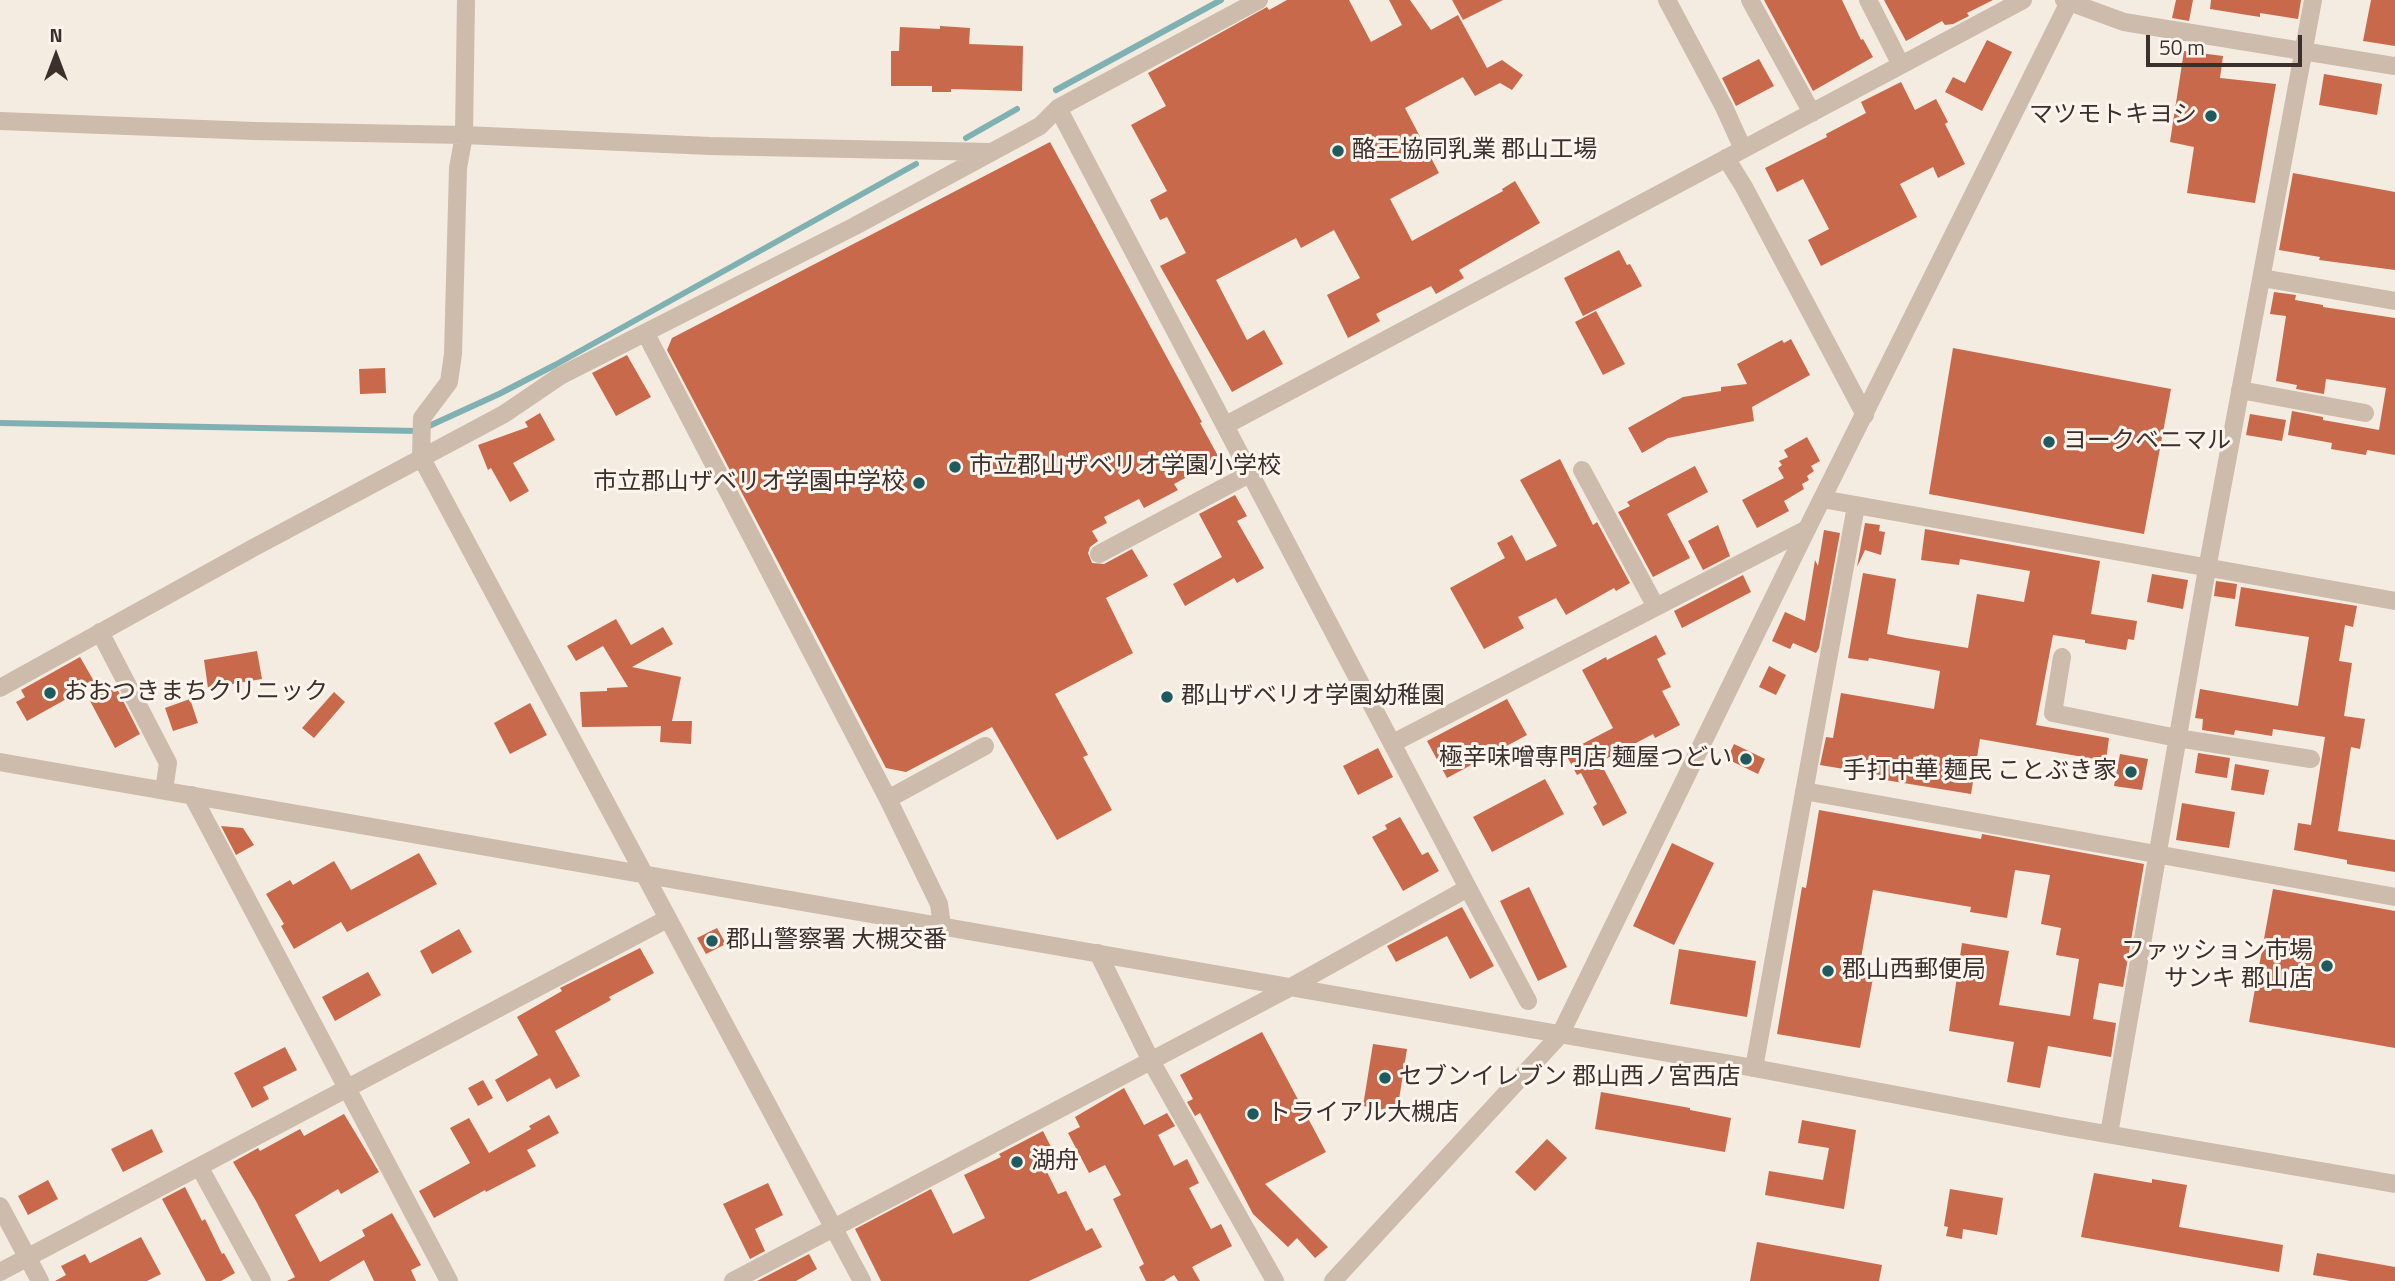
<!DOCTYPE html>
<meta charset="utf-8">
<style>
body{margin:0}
#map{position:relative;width:2395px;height:1281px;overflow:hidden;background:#f4ebe1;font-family:"Titillium Web",sans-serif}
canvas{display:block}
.north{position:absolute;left:21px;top:21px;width:70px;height:70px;-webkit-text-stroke:5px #fbf5ee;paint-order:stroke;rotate:0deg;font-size:19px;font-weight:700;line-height:28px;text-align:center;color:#3b302b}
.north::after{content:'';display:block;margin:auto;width:24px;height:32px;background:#3b302b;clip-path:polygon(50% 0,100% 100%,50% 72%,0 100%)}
.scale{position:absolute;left:2146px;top:35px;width:156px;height:32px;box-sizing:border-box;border:4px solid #3b302b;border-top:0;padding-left:9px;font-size:21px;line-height:24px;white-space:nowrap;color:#3b302b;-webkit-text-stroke:5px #fbf5ee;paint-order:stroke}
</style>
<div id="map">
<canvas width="2395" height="1281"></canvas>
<div class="north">N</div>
<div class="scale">50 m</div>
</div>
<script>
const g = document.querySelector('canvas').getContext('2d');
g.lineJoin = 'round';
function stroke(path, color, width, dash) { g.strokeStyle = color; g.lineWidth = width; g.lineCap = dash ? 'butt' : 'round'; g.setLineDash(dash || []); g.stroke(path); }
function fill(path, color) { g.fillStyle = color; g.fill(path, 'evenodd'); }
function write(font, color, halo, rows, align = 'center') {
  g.font = font + ' "Titillium Web","Noto Sans JP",sans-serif'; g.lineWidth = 6; g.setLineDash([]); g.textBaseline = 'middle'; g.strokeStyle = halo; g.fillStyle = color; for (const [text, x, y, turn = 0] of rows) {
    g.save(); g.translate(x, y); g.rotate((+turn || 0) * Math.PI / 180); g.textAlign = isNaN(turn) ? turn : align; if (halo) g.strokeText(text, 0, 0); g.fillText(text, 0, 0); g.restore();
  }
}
stroke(new Path2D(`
 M1056 90 1221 0
 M966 138 1017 109
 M0 423 418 431 499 394 555 365 916 164`), '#7fb0b2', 6);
fill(new Path2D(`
 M1287 0H1349L1371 42 1402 25 1389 0H1410L1431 30 1458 15 1487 68 1502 60 1523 75 1512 90 1500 83 1475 96 1463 77 1405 108 1439 173 1390 199 1412 241 1503 191 1502 189 1515 181 1540 223 1459 270 1464 278 1436 294 1431 286 1376 314 1380 321 1348 338 1327 295 1360 278 1334 230 1301 248 1296 238 1216 280 1247 340 1264 330 1283 364 1232 392 1160 266 1186 253 1167 217 1160 220 1150 200 1167 191 1131 125 1166 106 1148 73 1267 7 1269 10Z
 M1452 0H1503L1463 20Z
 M1764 0H1842L1861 40 1863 39 1873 57 1813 91Z
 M1884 0H1993L1967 13 1969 16 1953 24 1945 25 1942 21 1906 41Z
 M2176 0H2193L2189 21 2172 18Z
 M2211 0H2301L2298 19 2260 13V17L2210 9Z
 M2371 0H2395V46L2363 41Z
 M940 26 970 28 969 44 1023 46 1022 91 951 89V92H932V86H891V51H899L900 27 940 29Z
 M1987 40 2012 52 1982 111 1945 92 1953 77 1965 83Z
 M2184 51 2223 56 2220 78 2276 84 2255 203 2187 193 2194 147 2170 142Z
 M1759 59 1774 86 1736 106 1722 78Z
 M2324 74 2382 84 2377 115 2319 105Z
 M1901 82 1915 110 1936 99 1948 122 1945 124 1965 164 1938 178 1933 167 1900 184 1917 217 1821 266 1808 240 1829 229 1803 179 1777 192 1765 168 1827 137 1826 134 1866 113 1861 102Z
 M1050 142 1202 422 1200 423 1218 456 1210 461 1211 464 1174 484 1178 490 1144 508 1139 499 1104 517 1107 523 1092 531 1098 541 1090 547 1088 553 1092 563 1104 564 1132 549 1148 576 1106 598 1133 653 1055 694 1088 755 1083 757 1112 810 1057 840 992 727 906 772 886 768 667 350 672 338Z
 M2293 173 2395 192V270L2319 260 2320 257 2279 250Z
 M1619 250 1627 265 1630 264 1642 286 1583 316 1564 278Z
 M2274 292 2296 295 2295 300 2323 305V307L2395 318V455L2367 450 2366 455 2331 449 2332 443 2288 435 2292 411 2323 417V420L2379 430 2386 388 2326 379 2324 394 2296 389 2297 385 2276 381 2286 316 2270 314Z
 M1596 311 1625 364 1603 375 1575 322Z
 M1791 339 1810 375 1752 407 1754 421 1668 438 1642 453 1628 428 1683 397 1721 391V387L1747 384 1737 364 1782 340 1784 343Z
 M1953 348 2171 389 2144 534 1929 494Z
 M627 355 651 397 616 416 592 373Z
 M385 368 386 393 360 394 359 369Z
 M540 413 555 440 513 463 529 491 510 502 491 468 488 470 478 445 528 427 525 422Z
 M2250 414 2286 420 2282 441 2246 435Z
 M1807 437 1820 461 1811 466 1814 471 1807 476 1809 480 1802 484 1804 489 1784 501 1789 511 1757 528 1742 500 1784 478 1778 468 1782 465 1779 461 1788 457 1784 450Z
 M1560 459 1593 525 1597 522 1630 583 1616 591 1614 588 1566 615 1556 598 1518 617 1524 628 1484 649 1450 588 1505 558 1497 543 1512 535 1526 561 1557 546 1520 480Z
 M1695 466 1708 492 1667 514 1690 558 1653 577 1618 512 1630 506 1627 502Z
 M1235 495 1247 516 1237 521 1264 568 1237 583 1234 578 1185 606 1173 584 1222 557 1199 514Z
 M1865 523 1880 525 1879 531 1885 532 1881 555 1865 550 1857 567Z
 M1718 525 1730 556 1703 570 1688 541Z
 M1925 529 2100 561 2091 614 2137 621 2134 640 2128 639 2126 650 2085 643V640L2053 635 2036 725 2109 738 2106 761 1980 739 1971 794 1885 780 1886 776 1820 765 1826 737 1833 738 1841 693 1934 709 1940 671 1869 658 1868 661 1848 658 1863 573 1896 579 1887 634 1906 638 1968 648 1977 594 2024 602 2030 571 1960 559 1959 565 1921 560Z
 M1824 530 1840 533 1819 648 1816 653 1793 643 1790 649 1772 641 1785 612 1805 621 1815 560 1818 566Z
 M2152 574 2188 580 2183 609 2147 602Z
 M1743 575 1751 592 1682 628 1674 611Z
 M2216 581 2237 584 2235 599 2214 596Z
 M2241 587 2357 606 2353 627 2345 625 2339 661 2352 663 2344 716 2365 719 2360 749 2351 747 2338 831 2395 840V872L2347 864V860L2294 850 2298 823 2311 825 2325 737 2273 729 2272 736 2235 730 2234 735 2202 730 2203 719 2195 718 2200 689 2298 706 2309 637 2235 626Z
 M616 619 631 645 663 627 673 644 632 667 681 677 672 721H692L691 744 660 742 661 726 582 727 580 692 607 691V688L628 687 603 646 576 661 567 646Z
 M1656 635 1666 654 1657 659 1671 687 1662 691 1680 725 1655 738 1653 734 1600 762 1627 813 1603 826 1593 807 1597 804 1581 773 1577 775 1565 753 1613 728 1582 670 1606 657 1607 660Z
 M257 651 262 679 208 688 204 660Z
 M80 657 95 683 27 721 16 702 25 697 21 690Z
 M1769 666 1786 675 1776 695 1759 687Z
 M115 685 140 734 115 748 89 699Z
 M334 692 345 702 314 738 302 728Z
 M190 699 198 723 173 731 165 708Z
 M1507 699 1527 735 1447 778 1427 741Z
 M530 703 547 735 510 754 494 723Z
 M1734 744 1765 759 1758 774 1727 759Z
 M1378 748 1393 777 1358 795 1343 766Z
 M2198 753 2230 758 2227 778 2195 773Z
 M2120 754 2148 759 2142 790 2114 786Z
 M2235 764 2269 770 2264 795 2231 790Z
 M1545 779 1564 814 1492 852 1473 817Z
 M2182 803 2235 812 2229 848 2176 840Z
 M1819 810 1981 839 1982 834 2144 864 2123 987 2099 983 2093 1019 2116 1023 2111 1057 2048 1046 2040 1088 2007 1082 2014 1042 1949 1031 1962 943 2009 951 1999 1005 2070 1016 2079 959 2056 955 2061 928 2041 924 2050 875 2015 870 2007 918 1970 912 1971 907 1873 890 1858 975 1873 978 1860 1048 1777 1034 1802 887 1806 888Z
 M1400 817 1422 855 1428 852 1439 871 1403 891 1372 837 1387 829 1385 825Z
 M221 826 243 828 254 845 236 855Z
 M1672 843 1714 863 1674 945 1633 926Z
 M419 853 437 884 347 932 341 922 294 949 281 926 284 924 266 894 290 880 293 885 334 861 351 890Z
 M1529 887 1567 967 1538 981 1500 901Z
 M2273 889 2395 911V1048L2249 1022Z
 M1462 907 1494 966 1470 979 1447 936 1396 962 1387 946Z
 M717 928 726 944 706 954 697 938Z
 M459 929 472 952 432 974 420 951Z
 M640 948 654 973 609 997 611 1000 555 1031 580 1076 556 1089 550 1078 507 1102 495 1080 538 1055 517 1017 562 991 560 988Z
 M1679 949 1756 961 1747 1017 1670 1004Z
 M368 972 381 995 335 1021 322 997Z
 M1262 1032 1326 1152 1265 1184 1328 1247 1315 1258 1297 1238 1288 1247 1253 1214 1200 1113 1195 1116 1187 1102 1193 1099 1180 1075Z
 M1373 1044 1407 1049 1397 1112 1363 1106Z
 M285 1047 297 1070 263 1087 269 1099 252 1108 234 1073Z
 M483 1080 493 1098 478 1106 468 1088Z
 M1124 1088 1144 1125 1167 1113 1175 1126 1158 1135 1174 1166 1187 1159 1199 1183 1189 1188 1211 1229 1221 1224 1232 1246 1192 1267 1200 1281H1178L1174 1275 1164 1281H1146L1139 1267 1144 1264 1113 1199 1121 1195 1105 1165 1089 1173 1068 1133 1080 1127 1075 1117Z
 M1601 1092 1690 1108V1110L1731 1118 1725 1152 1595 1129Z
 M344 1114 379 1172 341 1194 338 1189 295 1215 320 1262 365 1236 362 1230 392 1213 421 1265 411 1270 416 1281H374L364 1260 329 1281H287L295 1277 256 1201 233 1162 258 1148 260 1151 300 1129 304 1136Z
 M549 1115 559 1133 527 1150 536 1166 486 1192 485 1190 434 1218 419 1191 470 1163 450 1128 469 1118 489 1153 531 1129 529 1126Z
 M1802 1120 1856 1130 1844 1209 1765 1195 1769 1171 1823 1180 1829 1148 1798 1143Z
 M152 1129 163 1152 123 1172 111 1149Z
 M1043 1131 1053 1151 1040 1158 1058 1194 1066 1191 1086 1231 1092 1228 1102 1247 1029 1281H881L855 1229 931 1189 953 1234 985 1218 964 1175 1001 1157 999 1154Z
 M1547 1139 1567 1158 1535 1191 1515 1172Z
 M2094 1173 2152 1183V1179L2187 1185 2179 1227 2283 1245 2279 1272 2081 1237Z
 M48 1180 58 1199 28 1215 18 1196Z
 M768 1183 783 1215 755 1229 765 1251 750 1259 723 1204Z
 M185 1187 202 1221 205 1219 222 1254 224 1253 235 1273 221 1281H206L162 1199Z
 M1950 1189 2003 1198 1997 1235 1963 1229 1962 1239 1946 1236 1948 1227 1944 1226Z
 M141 1237 161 1274 147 1281H55L66 1275 61 1266 85 1254 90 1263Z
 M1757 1242 1882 1265 1879 1281H1750Z
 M2317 1253 2395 1267V1281H2350L2313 1275Z
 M809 1254 817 1269 796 1281H757Z`), '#c8694b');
stroke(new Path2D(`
 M466 0 464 135 458 168 453 354 449 382 422 418 421 457 862 1281
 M1667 0 1724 107 1743 149
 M1750 0 1812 113
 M1868 0 1901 65
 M2064 0 2124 22 2395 66
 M0 121 254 131 464 135 710 146 990 152
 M1726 158 1744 187 1865 415
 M2262 278 2395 301
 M646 334 888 799 939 904 942 926
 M2240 390 2365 413
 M1226 425 2023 0
 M1582 470 1656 607
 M1822 499 2395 601
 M1099 554 1251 473
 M100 632 168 763 164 790
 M2062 657 2053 713 2177 738 2311 759
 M0 688 253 548 504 414 560 376 855 226 1040 126 1058 108 1259 0
 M1393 743 1807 529
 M1804 791 2395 897
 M192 795 449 1281
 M888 799 985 746
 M1468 888 1528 1001
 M1098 953 1151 1061 1275 1281
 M1754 1068 1856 506
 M2109 1134 2207 569 2313 0
 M200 1168 262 1281
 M0 1206 40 1281
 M0 1272 667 919
 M733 1281 1289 988 1468 888 1058 108`), '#cdbbac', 18);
stroke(new Path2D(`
 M0 762 1754 1068 2066 1127 2395 1184
 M1333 1281 1560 1035 1807 529 2070 0`), '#cdbbac', 18);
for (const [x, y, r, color] of [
 [2211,116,7,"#1f5a5e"],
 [1338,151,7,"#1f5a5e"],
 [2049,442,7,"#1f5a5e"],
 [955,467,7,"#1f5a5e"],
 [919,483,7,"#1f5a5e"],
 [50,693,7,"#1f5a5e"],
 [1167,697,7,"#1f5a5e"],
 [1746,759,7,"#1f5a5e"],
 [2131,772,7,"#1f5a5e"],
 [712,941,7,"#1f5a5e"],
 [2327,966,7,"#1f5a5e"],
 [1828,971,7,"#1f5a5e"],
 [1385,1078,7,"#1f5a5e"],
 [1253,1114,7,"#1f5a5e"],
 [1017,1162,7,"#1f5a5e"]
]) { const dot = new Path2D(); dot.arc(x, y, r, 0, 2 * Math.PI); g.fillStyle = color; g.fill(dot); stroke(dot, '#fbf5ee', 2.5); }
write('24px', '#3b302b', '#fbf5ee', [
 ["マツモトキヨシ",2197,116,"right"],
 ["酪王協同乳業 郡山工場",1352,151],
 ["ヨークベニマル",2063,442],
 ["市立郡山ザベリオ学園小学校",969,467],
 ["市立郡山ザベリオ学園中学校",905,483,"right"],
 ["おおつきまちクリニック",64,693],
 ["郡山ザベリオ学園幼稚園",1181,697],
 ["極辛味噌専門店 麺屋つどい",1732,759,"right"],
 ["手打中華 麺民 ことぶき家",2117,772,"right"],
 ["郡山警察署 大槻交番",726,941],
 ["ファッション市場",2313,952,"right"],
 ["サンキ 郡山店",2313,980,"right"],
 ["郡山西郵便局",1842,971],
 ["セブンイレブン 郡山西ノ宮西店",1399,1078],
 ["トライアル大槻店",1267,1114],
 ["湖舟",1031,1162]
], 'left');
</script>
